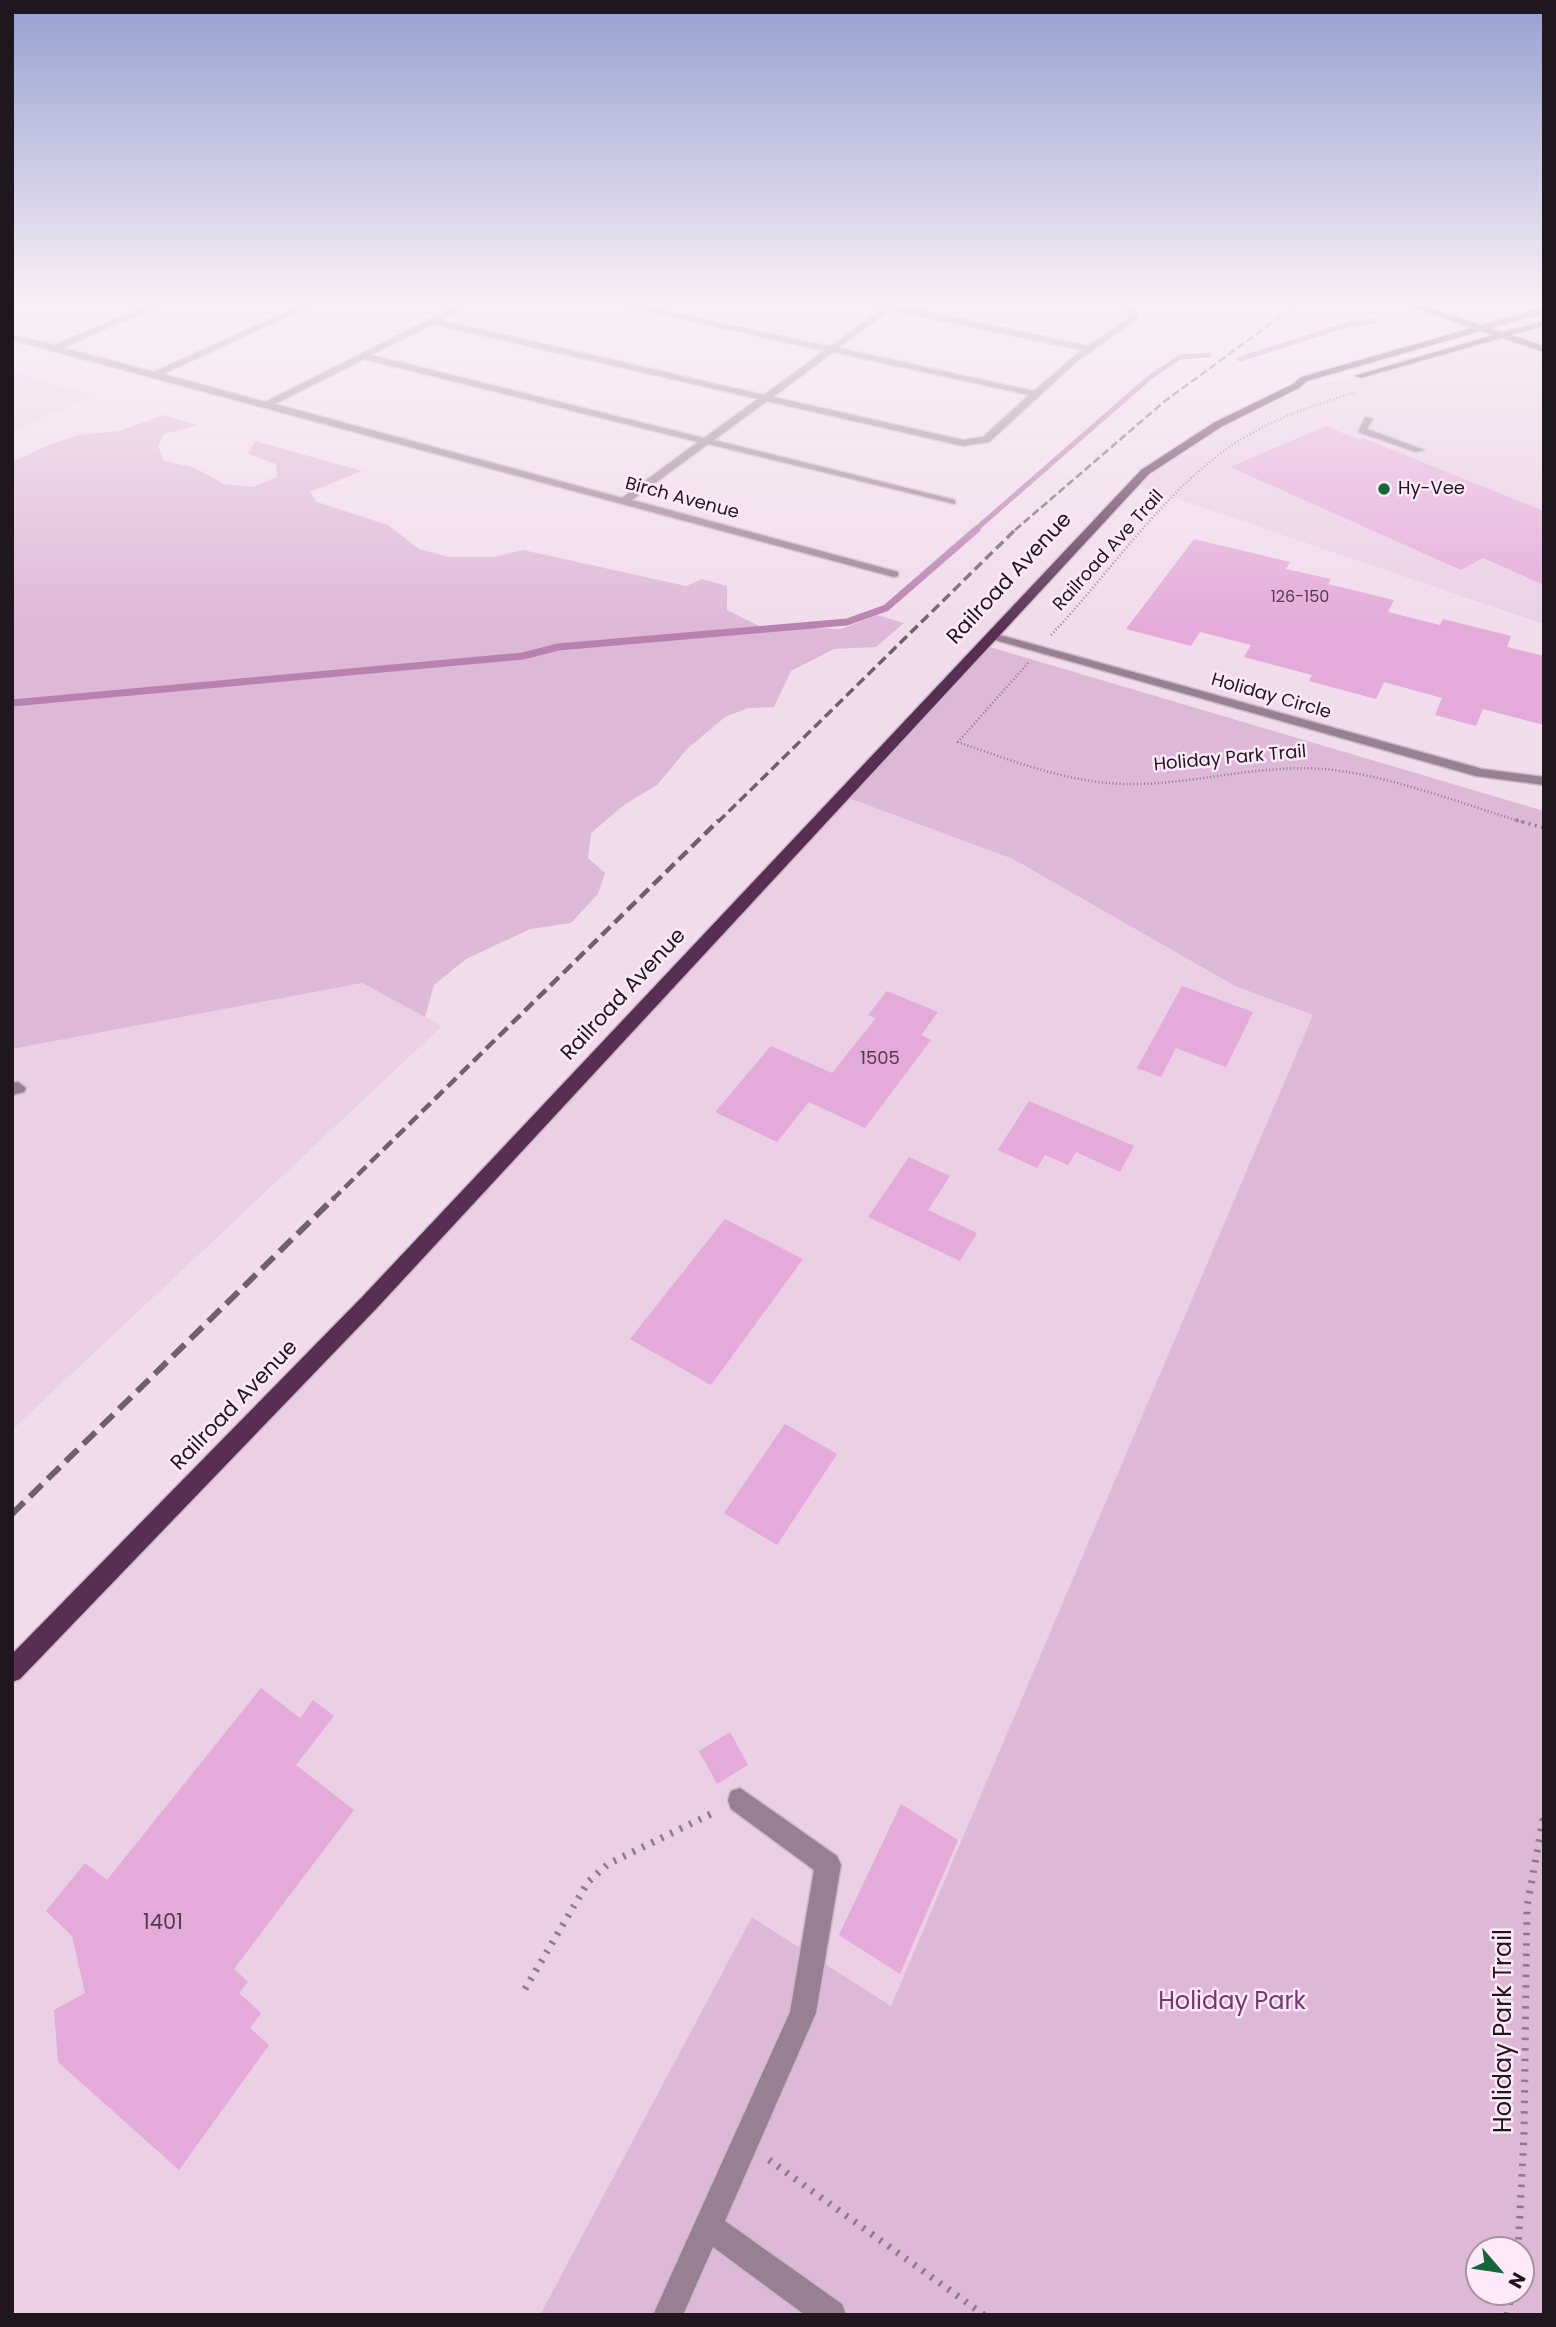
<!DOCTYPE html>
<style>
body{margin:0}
#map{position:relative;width:1556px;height:2327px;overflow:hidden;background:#f1dcec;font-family:Poppins,sans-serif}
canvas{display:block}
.frame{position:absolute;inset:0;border:14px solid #1f171d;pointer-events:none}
.north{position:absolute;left:1465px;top:2236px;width:70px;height:70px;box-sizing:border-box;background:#fee9fa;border:2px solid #a595a2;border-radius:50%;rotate:119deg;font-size:19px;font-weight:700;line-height:28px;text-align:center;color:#1f171d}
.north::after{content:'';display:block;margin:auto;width:24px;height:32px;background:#136637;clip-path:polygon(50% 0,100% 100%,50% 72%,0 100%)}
</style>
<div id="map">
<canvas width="1556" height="2327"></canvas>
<div class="frame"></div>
<div class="north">N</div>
</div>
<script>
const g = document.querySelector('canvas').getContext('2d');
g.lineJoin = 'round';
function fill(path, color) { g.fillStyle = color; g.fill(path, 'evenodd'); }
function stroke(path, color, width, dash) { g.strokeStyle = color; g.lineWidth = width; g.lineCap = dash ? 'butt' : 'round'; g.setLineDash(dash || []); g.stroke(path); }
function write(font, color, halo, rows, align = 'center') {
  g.font = font + ' Poppins,sans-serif'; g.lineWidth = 5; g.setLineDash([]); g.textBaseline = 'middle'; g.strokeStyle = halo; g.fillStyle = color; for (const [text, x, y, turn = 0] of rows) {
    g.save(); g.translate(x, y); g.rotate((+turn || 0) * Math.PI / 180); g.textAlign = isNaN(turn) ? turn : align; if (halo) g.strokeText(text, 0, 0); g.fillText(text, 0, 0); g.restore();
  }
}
fill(new Path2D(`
 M1544 323V624L1133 484 1188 440 1296 386 1334 382Z
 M12 372 93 395 12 432Z
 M843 796 1013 859 1235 986 1314 1014 891 2006 753 1917 540 2315H12V1677Z
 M362 983 442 1026 12 1430V1049Z`), '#eacfe5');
fill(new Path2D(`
 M163 415 198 425 164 434 158 446 164 461 193 467 224 484 253 487 277 477 276 464 248 454 255 441 362 471 310 492 317 502 388 525 419 549 449 557H494L523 550 686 586 702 579 727 586V610L759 626 841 629 877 615 904 623 876 647 834 649 791 671 774 707 748 708 725 717 687 749 657 785 624 805 591 833 588 858 605 873 598 894 571 923 530 929 466 959 434 985 425 1017 362 983 12 1049V462L51 444 78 435 119 431Z
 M983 645 1544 811V2315H540L752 1917 891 2006 1313 1015 1235 986 1013 859 843 796ZM1479 2250H1521V2292H1479Z`), '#deb8d7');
stroke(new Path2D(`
 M1240 359 1350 324 1375 321
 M975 530 1149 378 1180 357 1208 355`), '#b881af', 5);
stroke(new Path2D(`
 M12 703 523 656 558 647 847 622 886 608 977 529`), '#b881af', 7);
fill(new Path2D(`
 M1326 426 1359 440 1363 438 1544 511V585L1483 558 1461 570 1230 467Z
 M1194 539 1290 562 1286 569 1331 579 1328 584 1394 600 1388 612 1440 625 1443 619 1511 636 1507 647 1544 656V725L1483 709 1476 726 1435 715 1442 698 1384 682 1376 699 1309 681 1312 675 1244 657 1251 645 1200 632 1191 646 1126 629Z
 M1182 986 1253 1012 1226 1067 1176 1048 1161 1077 1137 1068Z
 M887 991 938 1012 921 1035 931 1040 865 1128 809 1102 777 1142 715 1112 771 1046 832 1073 876 1018 868 1015Z
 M1029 1101 1134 1146 1120 1172 1076 1152 1068 1165 1045 1155 1037 1168 998 1150Z
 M909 1157 950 1176 928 1210 977 1233 960 1261 868 1217Z
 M725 1219 803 1259 711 1385 630 1339Z
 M785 1424 837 1454 777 1545 724 1513Z
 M261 1688 300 1718 313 1700 334 1716 296 1765 354 1810 234 1969 248 1982 239 1993 261 2013 250 2028 269 2045 179 2170 58 2062 54 2010 85 1993 72 1936 46 1911 85 1863 107 1880Z
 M730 1732 748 1765 717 1784 699 1751Z
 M901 1804 958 1840 900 1974 839 1935Z`), '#e4aad9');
const minor = new Path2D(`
 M148 305H159L63 348 154 372 301 305H311L163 374 265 402 458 305H468L440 320 764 395 824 351 623 305H638L830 347 882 309 877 305H896L1088 346 1130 317V312L1115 305 1137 309 1138 318 1075 363 989 442 963 446 767 401 714 440 955 500V504L708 444 632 500 898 572V576L894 577 12 340V335L55 345ZM890 310 1082 350 1034 391 838 348ZM433 324 758 399 704 438 371 355ZM833 352 1029 395 983 437 963 440 773 397ZM364 359 698 442 622 498 275 404Z
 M1365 417 1373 419 1367 429 1424 450 1416 452 1358 432Z
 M988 634H996L1482 769 1544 777V785L1476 776 988 638Z
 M18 1082 26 1088 24 1092 12 1095V1083Z
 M740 1788 837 1856 841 1865 816 2013 725 2221 842 2304 846 2315H805L713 2247 683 2315H653L790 2012 814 1870 731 1809 728 1800 731 1791Z`);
const major = new Path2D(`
 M1407 305H1419L1481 325 1544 308V313L1490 328 1502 332 1544 321V326L1511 335 1544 346V352L1502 338 1361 378 1354 376 1493 335 1481 331 1307 381 1299 388 1221 427 1149 474 376 1309 20 1679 12 1682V1654L362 1297 1141 470 1215 422 1293 384 1301 377 1472 328Z`);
stroke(minor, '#cbb9c7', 3);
stroke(major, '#cbb9c7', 3);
stroke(new Path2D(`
 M1375 305 1394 312
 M1051 635C1115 568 1169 481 1250 434 1283 415 1319 404 1355 392
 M1028 663 958 742C1013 761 1068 783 1127 784 1193 785 1257 764 1323 769 1382 773 1463 804 1522 822`), '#8b7c87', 2.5, [1, 2.5]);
stroke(new Path2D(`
 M1516 820 1544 828`), '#8b7c87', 3.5, [2, 4.5]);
stroke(new Path2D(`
 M525 1989 588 1882 608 1864 717 1811
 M769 2160 984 2315
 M1518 2250 1524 2134 1527 1907 1544 1814
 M1507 2315 1512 2292`), '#8b7c87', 7, [2.5, 8]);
fill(minor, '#987f93');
fill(major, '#582f52');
stroke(new Path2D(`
 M1015 530 1165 401 1296 305`), '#6e616b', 2.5, [8, 3.5]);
stroke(new Path2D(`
 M718 822 1016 529`), '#6e616b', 3.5, [10, 5]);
stroke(new Path2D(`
 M332 1200 719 820`), '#6e616b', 4.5, [12, 6]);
stroke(new Path2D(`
 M12 1514 334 1198`), '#6e616b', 6, [17, 8]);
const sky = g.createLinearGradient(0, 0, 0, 631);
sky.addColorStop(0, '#95a0d1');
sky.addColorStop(0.48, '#f9eff6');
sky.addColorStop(1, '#f9eff600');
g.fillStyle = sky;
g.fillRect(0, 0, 1556, 631);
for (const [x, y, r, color] of [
 [1384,489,7,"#136637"]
]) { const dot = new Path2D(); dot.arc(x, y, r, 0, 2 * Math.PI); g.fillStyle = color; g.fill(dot); stroke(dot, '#fee9fa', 2.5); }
write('16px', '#503c4c', null, [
 ["126-150",1300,598]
]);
write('18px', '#1f171d', '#fee9fa', [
 ["Hy-Vee",1398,489]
], 'left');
write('18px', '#1f171d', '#fee9fa', [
 ["Birch Avenue",682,499,15],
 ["Railroad Ave Trail",1109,551,-48],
 ["Holiday Circle",1271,697,16],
 ["Holiday Park Trail",1230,759,-5]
]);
write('18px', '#503c4c', null, [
 ["1505",880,1059]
]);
write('21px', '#1f171d', '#fee9fa', [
 ["Railroad Avenue",1010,579,-47],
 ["Railroad Avenue",624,995,-47],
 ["Railroad Avenue",235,1406,-46]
]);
write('21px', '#503c4c', null, [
 ["1401",163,1924]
]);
write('24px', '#79356f', '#fee9fa', [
 ["Holiday Park",1232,2003]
]);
write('24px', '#1f171d', '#fee9fa', [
 ["Holiday Park Trail",1505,2031,-90]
]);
</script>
